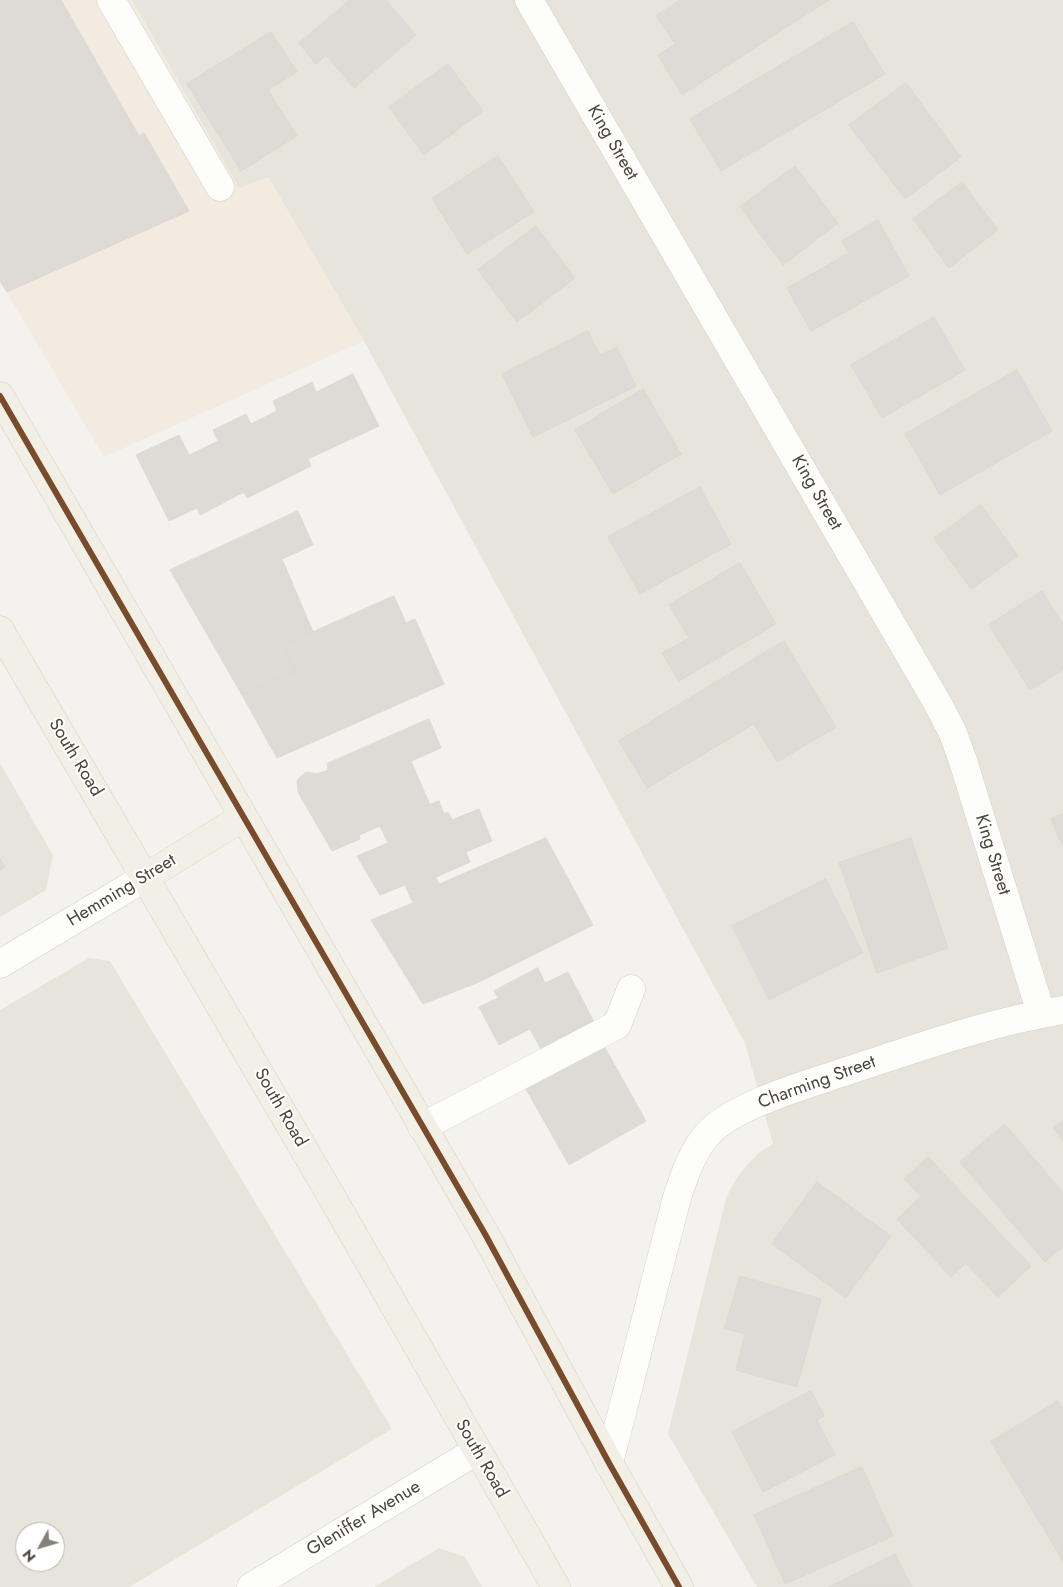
<!DOCTYPE html>
<style>
body{margin:0}
#map{position:relative;width:1063px;height:1587px;overflow:hidden;background:#f4f2ee;font-family:Jost,sans-serif}
canvas{display:block}
.north{position:absolute;left:15px;top:1522px;width:50px;height:50px;box-sizing:border-box;background:#fff;border:1px solid #b7b4b0;border-radius:50%;rotate:231deg;font-size:14px;font-weight:700;line-height:20px;text-align:center;color:#4b4439}
.north::after{content:'';display:block;margin:auto;width:18px;height:22px;background:#868178;clip-path:polygon(50% 0,100% 100%,50% 72%,0 100%)}
</style>
<div id="map">
<canvas width="1063" height="1587"></canvas>
<div class="north">N</div>
</div>
<script>
const g = document.querySelector('canvas').getContext('2d');
g.lineJoin = 'round';
function fill(path, color) { g.fillStyle = color; g.fill(path, 'evenodd'); }
function stroke(path, color, width, dash) { g.strokeStyle = color; g.lineWidth = width; g.lineCap = dash ? 'butt' : 'round'; g.setLineDash(dash || []); g.stroke(path); }
function write(font, color, halo, rows, align = 'center') {
  g.font = font + ' Jost,sans-serif'; g.lineWidth = 4; g.setLineDash([]); g.textBaseline = 'middle'; g.strokeStyle = halo; g.fillStyle = color; for (const [text, x, y, turn = 0] of rows) {
    g.save(); g.translate(x, y); g.rotate((+turn || 0) * Math.PI / 180); g.textAlign = isNaN(turn) ? turn : align; if (halo) g.strokeText(text, 0, 0); g.fillText(text, 0, 0); g.restore();
  }
}
fill(new Path2D(`
 M132 0H1063V1587H757L668 1434 726 1198 736 1179 747 1165 759 1153 773 1144 745 1043 364 341 268 177 239 189Z
 M0 763 53 855 46 890 0 917Z
 M89 958 110 961 392 1429 129 1587H0V1010ZM25 1532H55V1562H25Z
 M439 1548 465 1557 482 1587H374Z`), '#e7e4dc');
fill(new Path2D(`
 M0 0H132L239 188 268 177 364 341 104 457 0 281Z`), '#f3ebdf');
const building = new Path2D(`
 M0 0H61L139 136 0 214Z
 M350 0H386L416 35 354 88 326 55 316 64 299 43Z
 M680 0H829L682 95 658 55 675 44 656 16Z
 M853 22 885 74 721 171 690 119Z
 M271 32 297 72 268 90 297 136 241 171 187 84Z
 M448 64 483 111 424 155 389 107Z
 M906 83 961 157 905 199 849 125Z
 M144 133 189 211 7 292 0 281V214Z
 M498 156 534 212 467 254 432 199Z
 M795 166 838 223 783 265 740 207Z
 M962 182 998 230 949 268 913 219Z
 M878 220 909 276 811 331 787 288 849 253 842 241Z
 M536 226 575 278 517 322 478 270Z
 M934 317 965 370 882 418 851 365Z
 M588 331 600 355 617 347 636 386 533 437 502 374Z
 M1017 370 1052 431 940 495 905 434Z
 M353 374 379 426 308 459 311 466 247 498 244 492 200 515 197 508 169 521 136 455 179 435 189 455 218 441 213 430 246 414 251 424 277 411 273 401 312 382 316 392Z
 M643 389 681 454 613 494 575 430Z
 M700 487 731 544 640 594 608 537Z
 M981 505 1018 556 971 589 934 538Z
 M298 511 313 545 282 559 313 632 284 645 295 671 242 695 170 570Z
 M740 563 776 624 679 681 662 653 689 638 669 605Z
 M1042 591 1063 624V670L1030 690 989 625Z
 M394 596 406 623 415 619 444 684 277 758 242 695 295 671 284 645Z
 M784 641 836 727 777 762 754 724 647 788 619 741Z
 M429 719 441 748 411 761 430 805 359 835 360 839 332 851 298 792 297 780 306 772 317 774 328 770 327 764Z
 M439 801 444 814 448 812 452 820 479 809 492 841 466 852 470 862 407 890 405 885 380 895 357 856 388 843 380 826Z
 M1063 814V848L1051 819Z
 M546 838 593 925 479 982 423 1004 371 920 413 903 407 890 436 877 439 884Z
 M911 838 948 948 877 973 839 863Z
 M0 859 5 867 0 870Z
 M826 879 863 953 769 1000 732 926Z
 M538 968 545 983 568 972 594 1022 541 1049 530 1029 499 1045 479 1007 498 998 494 991Z
 M604 1046 646 1121 569 1165 526 1089Z
 M1063 1120V1141L1053 1128Z
 M1005 1124 1063 1193V1247L1045 1262 960 1162Z
 M928 1157 1031 1266 998 1297 966 1263 951 1277 897 1219 921 1196 904 1179Z
 M817 1182 891 1236 846 1298 772 1244Z
 M740 1276 821 1299 797 1387 736 1370 745 1334 725 1329Z
 M811 1391 824 1416 817 1420 835 1455 763 1492 732 1432Z
 M1058 1401 1063 1409V1561L991 1442Z
 M862 1467 893 1536 785 1584 754 1515Z
 M895 1554 912 1587H829Z`);
fill(building, '#dedbd6');
stroke(building, '#dcd9d4', 1);
const minor = new Path2D(`
 M111 0 220 187
 M529 0 938 704 953 733 963 761 1041 1013
 M0 964 146 877
 M422 1127 617 1025 631 989
 M609 1463 676 1201C683 1179 691 1154 706 1136 732 1105 809 1084 847 1071 918 1048 989 1022 1063 1010
 M251 1587 476 1451`);
const major = new Path2D(`
 M0 396 485 1234 609 1463 679 1587
 M0 630 326 1187 556 1587
 M146 877 243 817`);
stroke(minor, '#d2d0cb', 29);
stroke(major, '#d6cebb', 29);
stroke(minor, '#fdfdfc', 28);
stroke(major, '#f2efe6', 28);
stroke(new Path2D(`
 M0 396 485 1234 609 1463 679 1587`), '#7a4b2a', 6);
write('18px', '#4b4439', '#fff', [
 ["King Street",612,143,60],
 ["King Street",816,493,60],
 ["South Road",75,758,59],
 ["King Street",992,855,73],
 ["Hemming Street",122,891,-31],
 ["Charming Street",817,1083,-20],
 ["South Road",280,1108,60],
 ["South Road",481,1459,60],
 ["Gleniffer Avenue",364,1519,-31]
]);
</script>
